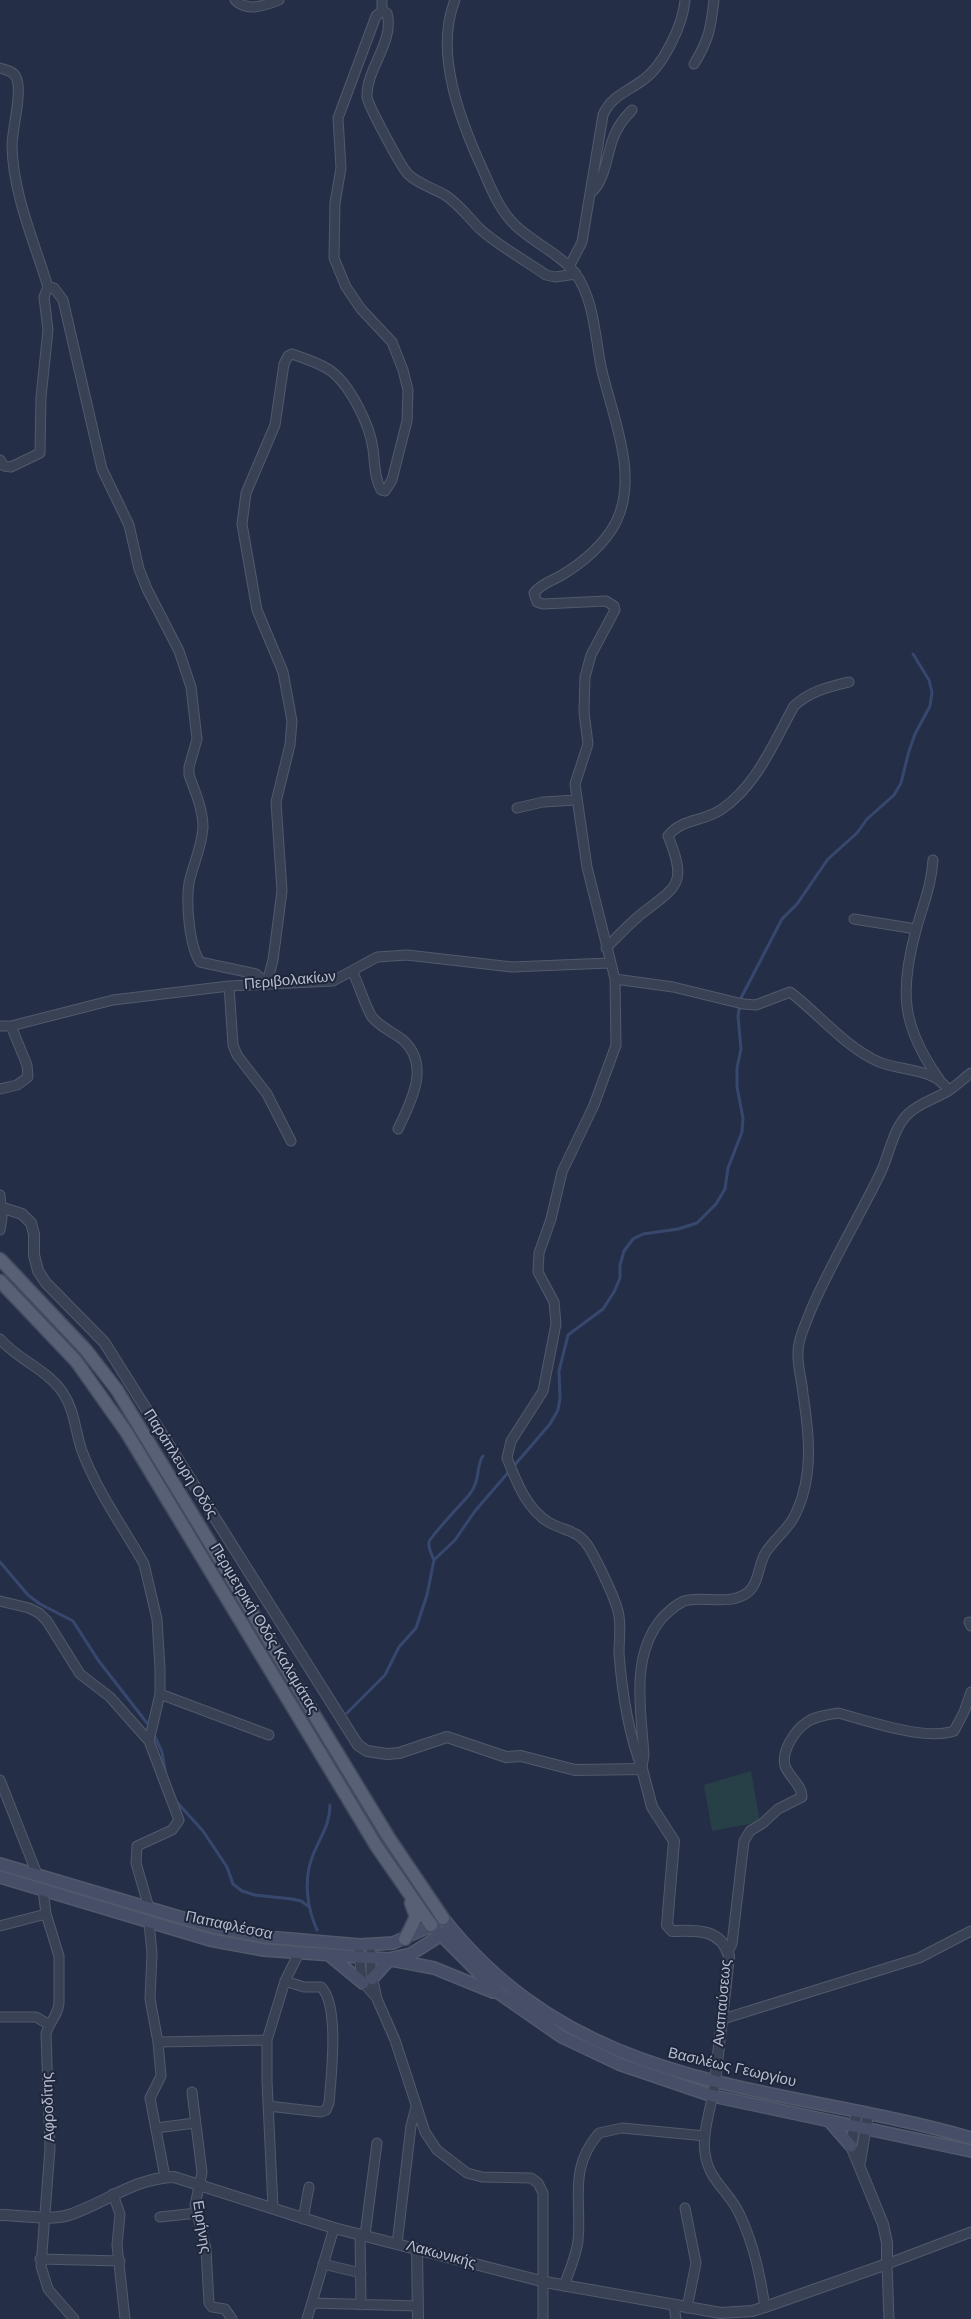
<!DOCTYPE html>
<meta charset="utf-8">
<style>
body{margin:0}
canvas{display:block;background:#242e46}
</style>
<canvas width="971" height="2319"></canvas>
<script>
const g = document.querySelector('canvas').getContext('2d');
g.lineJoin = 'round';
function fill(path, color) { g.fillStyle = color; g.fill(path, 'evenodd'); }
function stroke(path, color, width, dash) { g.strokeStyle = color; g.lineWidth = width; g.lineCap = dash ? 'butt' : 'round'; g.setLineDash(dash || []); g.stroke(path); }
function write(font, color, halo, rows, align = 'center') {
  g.font = font + ' "DM Sans",sans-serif'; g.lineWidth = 4; g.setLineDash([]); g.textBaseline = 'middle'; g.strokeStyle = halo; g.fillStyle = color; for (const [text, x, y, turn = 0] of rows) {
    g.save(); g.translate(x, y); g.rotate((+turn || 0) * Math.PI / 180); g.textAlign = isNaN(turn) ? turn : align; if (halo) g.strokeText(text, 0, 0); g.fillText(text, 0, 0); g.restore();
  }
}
fill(new Path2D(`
 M751 1771 760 1822 712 1831 704 1785Z`), '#273f47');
stroke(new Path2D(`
 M434 1560C432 1555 428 1549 429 1542 430 1537 463 1502 469 1495 481 1481 476 1464 483 1456
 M0 1562 28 1595 40 1604 73 1621 98 1660 147 1723
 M347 1713 385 1675 399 1647 416 1628 427 1595 434 1560 455 1540 475 1511 550 1424 558 1410 560 1398 559 1371 568 1335 603 1309 614 1292 620 1278V1265L624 1251 633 1239 643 1234 678 1229 697 1223 716 1204 725 1189 728 1168 742 1132 743 1118 737 1087V1068L741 1049 738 1016 741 998 782 919 797 904 828 859 857 833 867 819 894 795 901 783 909 751 915 734 930 706 932 692 929 680 913 654
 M154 1735 162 1752 166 1776
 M175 1800 203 1831 227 1867 233 1884 242 1891 255 1895 292 1899 301 1901 308 1906
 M317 1930C307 1908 303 1879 313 1855 320 1837 330 1825 330 1805`), '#37476e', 3);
const minor = new Path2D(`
 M235 0C247 12 264 6 279 0
 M382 0V11
 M455 0C434 52 460 120 482 168 491 188 499 210 516 226 534 243 560 254 575 273 595 300 595 340 602 371 613 417 639 477 616 522 605 544 582 563 562 575 552 581 542 583 534 593L537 602 543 604 606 601 614 606 615 610 591 655 585 677 584 712 588 744 575 784 587 867 615 979 616 1045 594 1105 562 1172 551 1219 539 1253 538 1272 554 1302 556 1324 543 1391 511 1441 507 1458C516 1481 527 1510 550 1523 567 1532 579 1530 590 1549 598 1563 617 1601 619 1616 621 1628 619 1641 619 1653 622 1693 628 1732 642 1769
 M382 11 387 13C395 42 366 68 367 97 368 105 401 167 408 174 418 184 433 188 445 195 459 204 468 217 480 229 500 247 525 260 546 275L555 277 576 274
 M694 64C709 40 711 27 714 0
 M0 68C6 70 13 71 16 77 23 91 12 129 12 146 13 194 34 241 48 287
 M593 191C606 177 607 153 614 136 618 126 624 118 632 110
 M569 267 582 242 603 115C611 96 627 92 643 80 663 66 683 25 685 0
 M0 460 4 466 11 467 40 453 41 397 48 330 44 297 48 287 54 288 63 300 102 469 129 525 139 569 147 589 179 651 191 687 197 739 189 767V775C195 791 203 810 203 827 202 847 193 864 189 883 186 903 189 945 200 962L256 974 267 983 273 960 282 891 276 802 290 745 292 721 283 672 257 610 242 524 246 493 275 425 284 364 288 356 292 354C304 358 318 363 328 369 349 382 370 425 373 449 375 463 374 477 381 490L385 491 392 480 407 421 408 390 403 370 392 342 361 309 346 287 334 258 335 203 341 168 338 118 376 16 382 11
 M517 808 543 802 576 800
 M933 860C931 888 923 904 916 930 899 992 902 1027 939 1079
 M854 919 916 929
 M606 948C617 937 628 925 640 915 677 886 688 885 668 836 682 818 704 822 722 809 757 785 774 742 794 706 810 691 828 687 849 682
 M352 971C359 984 365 1006 372 1017 380 1027 393 1032 403 1040 431 1065 411 1102 398 1129
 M615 979 673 987 743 1004 756 1005 790 992C819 1014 845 1047 879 1062 901 1071 935 1068 948 1090
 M229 986 233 1045 237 1055 267 1094 291 1141
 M0 1026H11L113 1000 229 986 333 981 377 957 407 955 512 967 609 963
 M0 1089 17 1085 28 1077 27 1065 11 1026
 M0 1195 2 1218 0 1230
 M0 1339C18 1360 47 1369 63 1393 75 1411 75 1431 82 1451 97 1491 123 1527 144 1564L157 1619 160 1669V1694L149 1741 179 1820 172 1830 137 1846 136 1863 149 1908
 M0 1601 29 1608 39 1613 47 1621 80 1674 110 1697 149 1741
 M969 1622 971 1626
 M160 1694 269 1735
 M642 1767 644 1755C641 1710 630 1656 662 1618 669 1611 679 1601 689 1600 708 1597 730 1605 747 1593 759 1585 758 1564 766 1552 775 1538 790 1528 796 1513 814 1475 809 1433 803 1394 802 1381 798 1369 798 1356 797 1341 805 1326 810 1312 830 1265 857 1221 880 1174 889 1156 893 1128 908 1114 919 1103 935 1099 948 1091 956 1086 963 1079 971 1073
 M0 1780 37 1874
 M43 1890 46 1914 59 1956V2003C58 2016 49 2022 46 2034L50 2148 41 2266 48 2289 74 2319
 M149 1922 152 1954 150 1999 158 2042 161 2076 150 2098 165 2177
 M0 1926 46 1914
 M728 1951 732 1944 744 1841 750 1831 763 1823 778 1809 802 1797C802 1785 789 1777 785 1766 781 1751 795 1730 807 1722 816 1716 827 1715 838 1713 869 1721 925 1741 954 1731L964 1712 971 1692
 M359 1952 362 1981 375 1996
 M371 1953V1972L377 1999 395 2040 425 2132 437 2150 467 2173 482 2177 531 2178 538 2183 543 2193V2319
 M0 2017H36L48 2024
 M723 2019 919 1958 971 1931
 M158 2042 267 2040
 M715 2082C712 2105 702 2131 705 2153 708 2180 730 2192 740 2215 754 2245 760 2275 765 2307
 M192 2092 202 2173 195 2205 206 2249 209 2303 212 2307 225 2309 232 2319
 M268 2106 321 2112 326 2110 329 2103C331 2078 340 2005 321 1987H304L285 1981
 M156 2128 195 2123
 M113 2194 120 2214 117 2245 125 2319
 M273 2208 267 2081V2040L285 1981 299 1953
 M685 2208 696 2263 687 2308
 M160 2217 197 2213
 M303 2219 309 2187
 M360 2234 361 2305
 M365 2235 377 2143
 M397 2244 411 2126 416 2107
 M40 2259 120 2261
 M323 2264 361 2273
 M564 2286C569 2271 576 2257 578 2241 582 2200 568 2169 599 2133L622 2128 705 2136
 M312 2303 418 2306
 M674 2306 676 2319
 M307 2319 334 2228
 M889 2319 887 2264 971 2232`);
const tertiary = new Path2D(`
 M0 1207 22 1214 31 1223 34 1234V1255L38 1271 46 1283 104 1342 358 1745 367 1751 387 1754 399 1753 447 1737 506 1757 521 1756 575 1770 642 1769 652 1807 674 1841 667 1925 672 1931C696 1930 721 1928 729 1956L715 2082
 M860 2162 868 2114
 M0 2215C20 2215 51 2221 69 2215 105 2203 134 2178 174 2177L334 2228 545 2282 721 2313 752 2311 765 2307 887 2264V2243L883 2224 851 2146 857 2111
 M417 2249 418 2319`);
const secondary = new Path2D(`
 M0 1864 213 1927 266 1937 360 1945 393 1943 426 1928 443 1918C582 2095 775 2082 971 2138
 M0 1877 210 1940 264 1950 388 1959 411 1954 446 1932
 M431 1925 500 1994 562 2037 619 2064 713 2096 971 2151
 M329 1955 363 1983
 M392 1960 434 1968 493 1992
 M372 1979 390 1959
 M830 2122 851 2146`);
const primary = new Path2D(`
 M0 1259 86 1350 117 1390 389 1838 443 1918
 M0 1281 76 1361 127 1433 377 1847 431 1925
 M405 1939 416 1917 411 1903`);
stroke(minor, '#52596c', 11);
stroke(tertiary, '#52596c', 12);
stroke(secondary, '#52596c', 14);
stroke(primary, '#434a5e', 15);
stroke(minor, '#394155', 9);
stroke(tertiary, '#394155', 10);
stroke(secondary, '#474f68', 11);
stroke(primary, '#576075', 12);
write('15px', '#b7bdce', '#1e263b', [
 ["Περιβολακίων",290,981,-5],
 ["Παράπλευρη Οδός",180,1464,58],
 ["Περιμετρική Οδός Καλαμάτας",264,1629,59],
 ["Παπαφλέσσα",229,1926,12],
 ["Αναπαύσεως",723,2003,-85],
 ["Βασιλέως Γεωργίου",732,2068,13],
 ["Αφροδίτης",49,2107,-92],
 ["Ειρήνης",201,2227,81],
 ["Λακωνικής",441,2255,15]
]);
</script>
